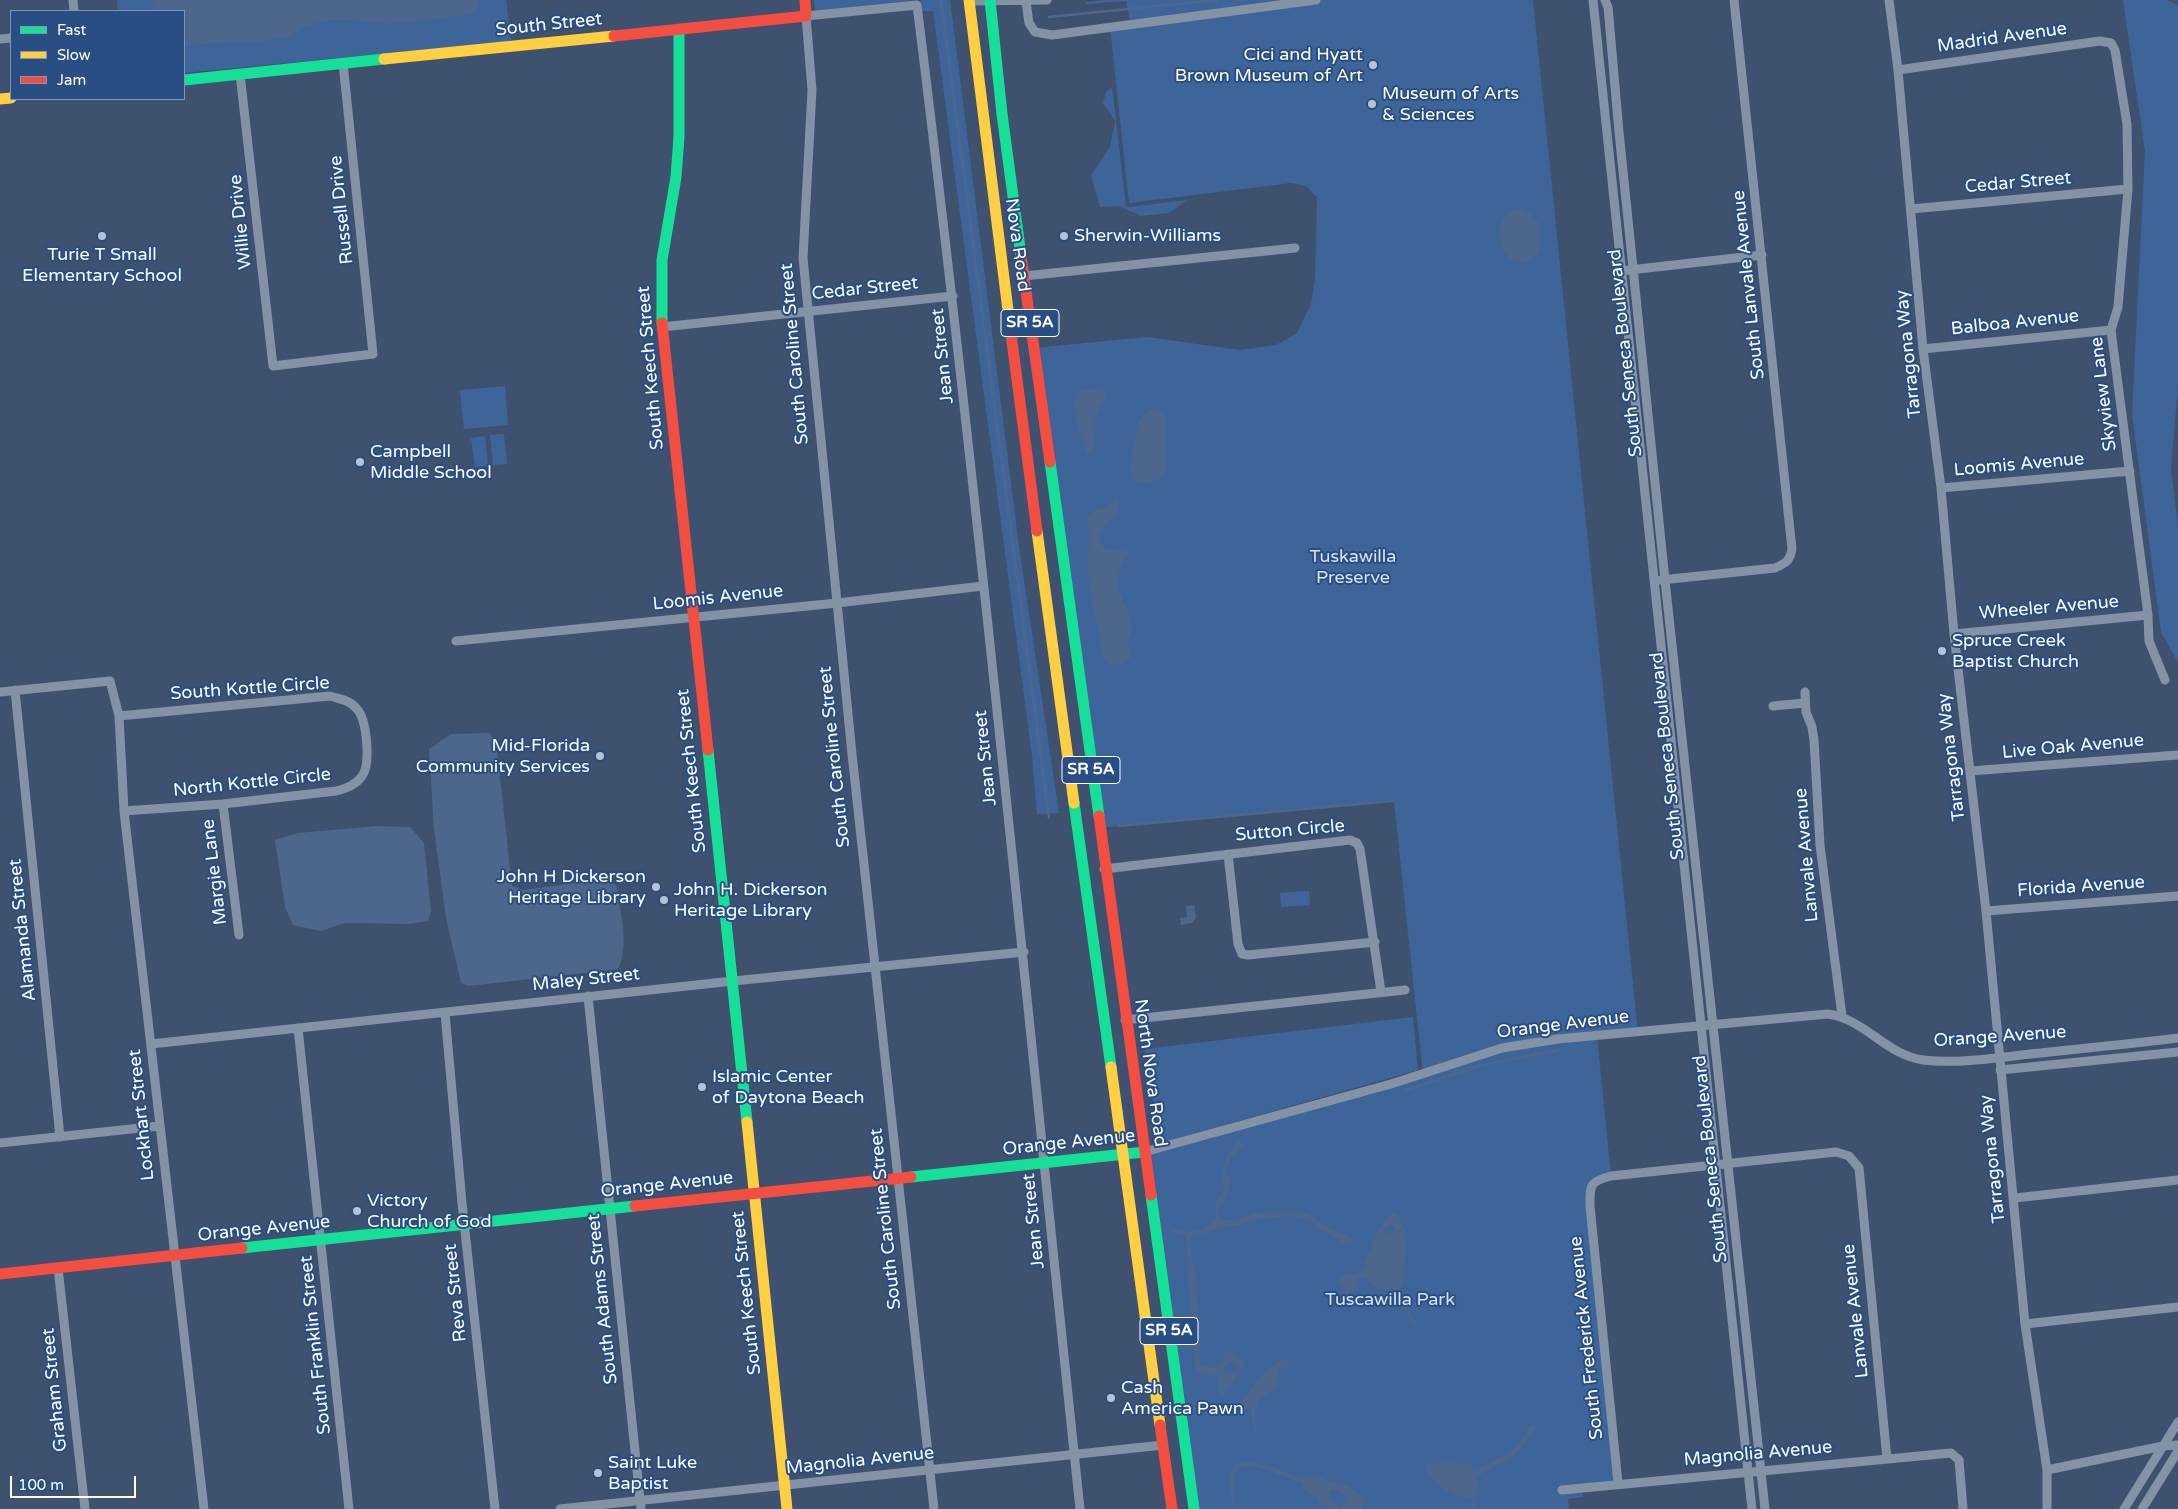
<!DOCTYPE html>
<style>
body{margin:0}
#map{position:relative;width:2178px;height:1509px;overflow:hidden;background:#3e526f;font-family:"Varela Round",sans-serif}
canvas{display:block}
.legend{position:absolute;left:10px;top:10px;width:175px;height:90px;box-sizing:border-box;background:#294e84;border:1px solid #7f95b5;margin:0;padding:6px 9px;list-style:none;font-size:15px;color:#fff}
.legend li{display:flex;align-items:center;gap:10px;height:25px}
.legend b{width:25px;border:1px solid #7f95b5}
.scale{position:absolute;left:10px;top:1476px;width:126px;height:22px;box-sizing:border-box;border:2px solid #fff;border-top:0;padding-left:6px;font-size:15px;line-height:18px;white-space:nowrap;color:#fff;-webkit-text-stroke:4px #294e84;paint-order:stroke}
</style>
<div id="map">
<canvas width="2178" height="1509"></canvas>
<ul class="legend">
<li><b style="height:6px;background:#16e098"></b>Fast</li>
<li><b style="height:6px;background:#ffcf43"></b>Slow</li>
<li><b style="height:6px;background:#f24e42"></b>Jam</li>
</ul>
<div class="scale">100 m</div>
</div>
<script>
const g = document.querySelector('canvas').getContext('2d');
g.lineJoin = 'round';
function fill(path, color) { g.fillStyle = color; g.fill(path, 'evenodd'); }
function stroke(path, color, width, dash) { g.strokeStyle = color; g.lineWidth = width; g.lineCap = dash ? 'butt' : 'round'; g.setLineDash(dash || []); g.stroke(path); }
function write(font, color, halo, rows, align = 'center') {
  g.font = font + ' "Varela Round",sans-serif'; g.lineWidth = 4; g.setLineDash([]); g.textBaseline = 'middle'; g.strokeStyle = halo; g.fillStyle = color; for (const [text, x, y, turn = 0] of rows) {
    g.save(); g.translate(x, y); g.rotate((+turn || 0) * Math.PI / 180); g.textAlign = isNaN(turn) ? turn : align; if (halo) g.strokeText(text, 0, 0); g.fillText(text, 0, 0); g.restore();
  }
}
fill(new Path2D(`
 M117 0H506L511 41 184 73V11H118Z
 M814 0H917L815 11Z
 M921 0H950L1019 547 1059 813 1037 814 1032 755 933 11H922Z
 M1105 0H1280L1130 20 1126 1 1086 4V2Z
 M1316 0H1533L1638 1033 1597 1037 1611 1176 1592 1184 1618 1483 1582 1487 1583 1497 1568 1499 1569 1509H1194L1144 1152 1423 1074 1394 801 1099 828 1034 348 1147 337 1240 350 1276 345 1297 333 1311 304 1315 280 1317 197 1306 186 1291 183 1129 203 1110 27Z
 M2123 0H2167L2178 5V386L2171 469 2178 528V662L2161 632 2132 414 2145 151Z
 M1112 87 1126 206 1129 207 1187 200 1169 213 1141 216 1120 206 1100 207 1091 175 1110 147 1115 121 1103 103 1106 92Z
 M505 386 508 425 464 429 460 390Z
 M504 434 507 464 493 465 490 435Z
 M485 436 488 466 475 467 471 438Z
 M1309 891 1310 905 1281 907 1280 893Z
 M1413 1017 1418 1070 1154 1145 1156 1121 1145 1049Z`), '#3e6599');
fill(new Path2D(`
 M153 0H478L475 14 388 24 350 20H329L306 26 288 37 254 42H224L184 46V11H154Z
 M1521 209C1543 220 1542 229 1539 252L1526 264 1508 258C1498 239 1497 231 1507 212Z
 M1099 388 1106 391 1105 396 1096 414 1092 454 1087 453C1082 438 1070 407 1077 392Z
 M1159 408 1165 413 1166 465 1163 477 1149 483 1133 480 1130 472 1139 422 1147 411Z
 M1116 500 1118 504 1116 518 1105 524 1098 538C1107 558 1115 545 1128 553L1120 566 1116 586 1128 612 1131 631 1127 642 1131 656 1125 662 1111 666 1104 658 1088 577 1089 531 1087 519 1090 513 1109 506Z
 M489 733 496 741 512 886 524 890 603 879 616 885C620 908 630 948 618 969L469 986 461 983 446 918 434 829 429 749 451 734Z
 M377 826 410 827 424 843 431 911 428 921 408 924 344 923 321 931 293 925 285 907 275 840 298 833Z
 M1194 905 1196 918 1192 923 1181 925 1180 918 1187 917 1186 906Z
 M1559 1049 1558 1052 1491 1064 1404 1092 1405 1089 1476 1065Z
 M1238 1141 1245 1145 1229 1160V1164L1224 1171 1230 1181 1228 1193 1218 1211 1221 1220H1236L1255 1213 1301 1212 1312 1216 1328 1228 1349 1236 1354 1242 1349 1246 1319 1229 1312 1222 1293 1216 1262 1218 1240 1225H1229L1191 1237 1190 1242 1196 1286 1200 1365 1212 1368 1221 1364 1225 1352 1231 1351 1238 1356 1235 1362 1232 1361 1223 1369 1225 1374 1230 1376 1238 1368 1235 1363 1240 1357 1244 1363 1233 1383 1223 1395H1219V1379L1216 1375 1205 1376 1196 1372 1186 1235 1172 1233 1173 1230C1194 1232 1199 1235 1216 1219L1217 1201 1225 1187C1218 1168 1226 1156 1238 1141Z
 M1393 1213 1397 1214 1406 1233 1395 1229 1392 1224 1385 1227 1383 1232 1386 1234 1395 1230 1406 1234 1404 1278 1398 1290 1416 1325 1414 1326 1394 1289H1377L1365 1277 1358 1279 1359 1290 1348 1294 1344 1293 1338 1282C1344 1271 1352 1276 1362 1272L1378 1230Z
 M1282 1360 1288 1361V1366L1284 1370 1281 1367 1277 1370 1279 1387 1258 1399 1255 1414 1256 1430H1254L1251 1408 1240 1411 1236 1407 1267 1370Z
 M1538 1425 1515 1455 1477 1476 1479 1495 1476 1497 1475 1509H1472V1498C1449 1494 1442 1490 1426 1472L1427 1464 1449 1463 1471 1464 1474 1470 1504 1456 1517 1446 1530 1426Z
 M1245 1462C1253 1463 1262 1464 1269 1466 1289 1471 1292 1481 1315 1475 1325 1481 1335 1482 1346 1485 1355 1488 1358 1495 1365 1499L1363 1507 1360 1509H1322C1314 1488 1314 1500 1303 1489L1302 1483C1265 1471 1220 1441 1236 1509H1233L1229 1477 1234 1465ZM1330 1490H1336L1346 1496C1346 1501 1345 1505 1340 1507L1329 1499Z`), '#4d678c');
stroke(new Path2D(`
 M941 0 1049 818
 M1049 17 1217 0
 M1119 826 1393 801`), '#4d678c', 2.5);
stroke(new Path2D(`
 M73 0 74 11
 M1593 0 1752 1509
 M1605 0 1608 7 1619 132 1665 580 1765 1509
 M1889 0 1898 70 1923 349 1941 488 1954 634 1986 911 2025 1324 2047 1470V1509
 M969 1 1047 0
 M1026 2 1029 23 1035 32 1052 35 1316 0
 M0 39 11 38
 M1898 70 2100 41 2111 43 2115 50 2127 124 2128 189 2118 307 2111 330 2148 615 2149 641 2165 680
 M240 74 273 366 373 354 343 63
 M1911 209 2128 189
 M1621 271 1762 255
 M1024 276 1295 248
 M662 327 953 296
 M1923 349 2111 330
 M1941 488 2130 471
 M1661 580 1775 568C1786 563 1790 561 1792 549L1734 0
 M1954 634 2148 615
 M456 641 837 603 983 586
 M15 690 60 1137
 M0 692 110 681 119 716 124 811 204 1509
 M1805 692 1806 712 1812 727 1814 740 1820 845 1842 1016
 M1773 706 1805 703
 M119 716 330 696C340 699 350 700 357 709 367 720 371 764 362 776 356 785 347 788 336 791L223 804 124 811
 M1970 771 2178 755
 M223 804 239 935
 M1228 854 1238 944 1242 954 1248 955 1375 942
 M1104 869 1350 840 1357 843 1360 849 1381 992
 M1986 911 2178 896
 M588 996 641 1509
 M445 1013 462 1203 495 1509
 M1125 1020 1405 990
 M298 1028 349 1509
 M151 1044 733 981 1024 952
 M2000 1070 2178 1052
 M0 1143 159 1126
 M1144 1152 1391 1084 1502 1048 1558 1039 1828 1014C1865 1019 1886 1055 1923 1060 1956 1064 1997 1058 2030 1054 2079 1049 2129 1044 2178 1038
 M2015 1198 2178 1180
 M58 1268 85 1509
 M2025 1324 2178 1307
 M2047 1470 2163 1446 2178 1445
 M1618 1483 1590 1206C1590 1185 1589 1182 1611 1176L1836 1152 1849 1156 1859 1168 1887 1459
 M1562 1490 1951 1453 1959 1460 1963 1509
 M560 1509 1163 1445
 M934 1509 852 754 803 258 812 90 806 16 917 5C979 505 1027 1007 1080 1509
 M2124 1509 2178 1422
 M2142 1509 2178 1451`), '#8492a5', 9);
stroke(new Path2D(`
 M990 0 1002 114 1021 256
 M184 80 384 59
 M662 323V260L676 177 679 137V30
 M1050 462 1099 816
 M708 750 747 1122
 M1074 803 1111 1067
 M911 1177 1144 1152
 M1151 1195 1194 1509
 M242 1248 635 1206`), '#16e098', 11);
stroke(new Path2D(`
 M969 0 1011 334
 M384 59 614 36
 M0 99 11 98
 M1037 531 1074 803
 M1111 1067 1160 1425
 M747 1122 787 1509`), '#ffcf43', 11);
stroke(new Path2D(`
 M614 36 806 16 805 0
 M1021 256 1050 462
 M662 323 708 750
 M1011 334 1037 531
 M1099 816 1151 1195
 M635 1206 911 1177
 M0 1274 242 1248
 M1160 1425 1172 1509`), '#f24e42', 11);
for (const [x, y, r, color] of [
 [1373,65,5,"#bbc2cd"],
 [1372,104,5,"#bbc2cd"],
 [102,236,5,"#bbc2cd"],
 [1064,236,5,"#bbc2cd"],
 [360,462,5,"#bbc2cd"],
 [1942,651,5,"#bbc2cd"],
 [600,756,5,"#bbc2cd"],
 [656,887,5,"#bbc2cd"],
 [664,900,5,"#bbc2cd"],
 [702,1087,5,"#bbc2cd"],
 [357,1211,5,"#bbc2cd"],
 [1111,1398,5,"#bbc2cd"],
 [598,1473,5,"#bbc2cd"]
]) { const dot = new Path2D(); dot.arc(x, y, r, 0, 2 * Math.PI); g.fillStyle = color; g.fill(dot); stroke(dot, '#294e84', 2); }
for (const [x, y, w] of [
 [1030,323,58],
 [1091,770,58],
 [1169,1331,58]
]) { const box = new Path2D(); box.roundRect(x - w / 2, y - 13.5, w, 27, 4); g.fillStyle = '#294e84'; g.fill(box); stroke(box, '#fff', 1); }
write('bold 16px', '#fff', null, [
 ["SR 5A",1030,323],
 ["SR 5A",1091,770],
 ["SR 5A",1169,1331]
]);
write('18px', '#fff', '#294e84', [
 ["South Street",549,25,-6],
 ["Madrid Avenue",2002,38,-8],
 ["Cedar Street",2018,183,-5],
 ["Russell Drive",342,210,-96],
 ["Willie Drive",241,222,-96],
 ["Nova Road",1017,245,82],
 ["South Lanvale Avenue",1749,285,-96],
 ["Cedar Street",865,289,-6],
 ["Balboa Avenue",2015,323,-6],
 ["South Seneca Boulevard",1626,353,-96],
 ["South Caroline Street",795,354,-95],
 ["Tarragona Way",1909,354,-96],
 ["Jean Street",943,356,-96],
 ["South Keech Street",651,368,-95],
 ["Skyview Lane",2104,394,-97],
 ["Loomis Avenue",2019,465,-5],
 ["Loomis Avenue",718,598,-6],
 ["Wheeler Avenue",2049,608,-5],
 ["South Kottle Circle",250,689,-4],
 ["Live Oak Avenue",2073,747,-5],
 ["South Seneca Boulevard",1668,756,-96],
 ["South Caroline Street",835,757,-96],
 ["Tarragona Way",1952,757,-97],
 ["Jean Street",986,758,-96],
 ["South Keech Street",692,771,-96],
 ["North Kottle Circle",252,783,-6],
 ["Sutton Circle",1290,831,-5],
 ["Lanvale Avenue",1807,855,-95],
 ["Margie Lane",215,872,-97],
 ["Florida Avenue",2081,887,-4],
 ["Alamanda Street",23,930,-96],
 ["Maley Street",586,980,-6],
 ["Orange Avenue",1563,1025,-7],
 ["Orange Avenue",2000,1037,-4],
 ["North Nova Road",1150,1073,82],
 ["Lockhart Street",142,1115,-96],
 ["Orange Avenue",1069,1143,-6],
 ["South Seneca Boulevard",1711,1159,-96],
 ["Tarragona Way",1993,1159,-96],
 ["Orange Avenue",667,1185,-6],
 ["South Caroline Street",886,1219,-96],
 ["Jean Street",1034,1221,-96],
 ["Orange Avenue",264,1229,-6],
 ["Reva Street",456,1293,-96],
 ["South Keech Street",747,1293,-96],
 ["South Adams Street",603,1299,-96],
 ["Lanvale Avenue",1856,1311,-96],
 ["South Frederick Avenue",1587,1338,-96],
 ["South Franklin Street",316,1345,-96],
 ["Graham Street",55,1390,-96],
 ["Magnolia Avenue",1758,1454,-5],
 ["Magnolia Avenue",860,1461,-6]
]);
write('18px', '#fff', '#294e84', [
 ["Cici and Hyatt",1363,55,"right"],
 ["Brown Museum of Art",1363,76,"right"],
 ["Museum of Arts",1382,94],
 ["& Sciences",1382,115],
 ["Sherwin-Williams",1074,236],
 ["Turie T Small",102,255,"center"],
 ["Elementary School",102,276,"center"],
 ["Campbell",370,452],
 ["Middle School",370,473],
 ["Spruce Creek",1952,641],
 ["Baptist Church",1952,662],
 ["Mid-Florida",590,746,"right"],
 ["Community Services",590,767,"right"],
 ["John H Dickerson",646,877,"right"],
 ["Heritage Library",646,898,"right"],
 ["John H. Dickerson",674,890],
 ["Heritage Library",674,911],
 ["Islamic Center",712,1077],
 ["of Daytona Beach",712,1098],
 ["Victory",367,1201],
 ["Church of God",367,1222],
 ["Cash",1121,1388],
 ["America Pawn",1121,1409],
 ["Saint Luke",608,1463],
 ["Baptist",608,1484]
], 'left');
write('18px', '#d7e4f6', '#294e84', [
 ["Tuskawilla",1353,557],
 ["Preserve",1353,578],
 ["Tuscawilla Park",1390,1300]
]);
</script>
